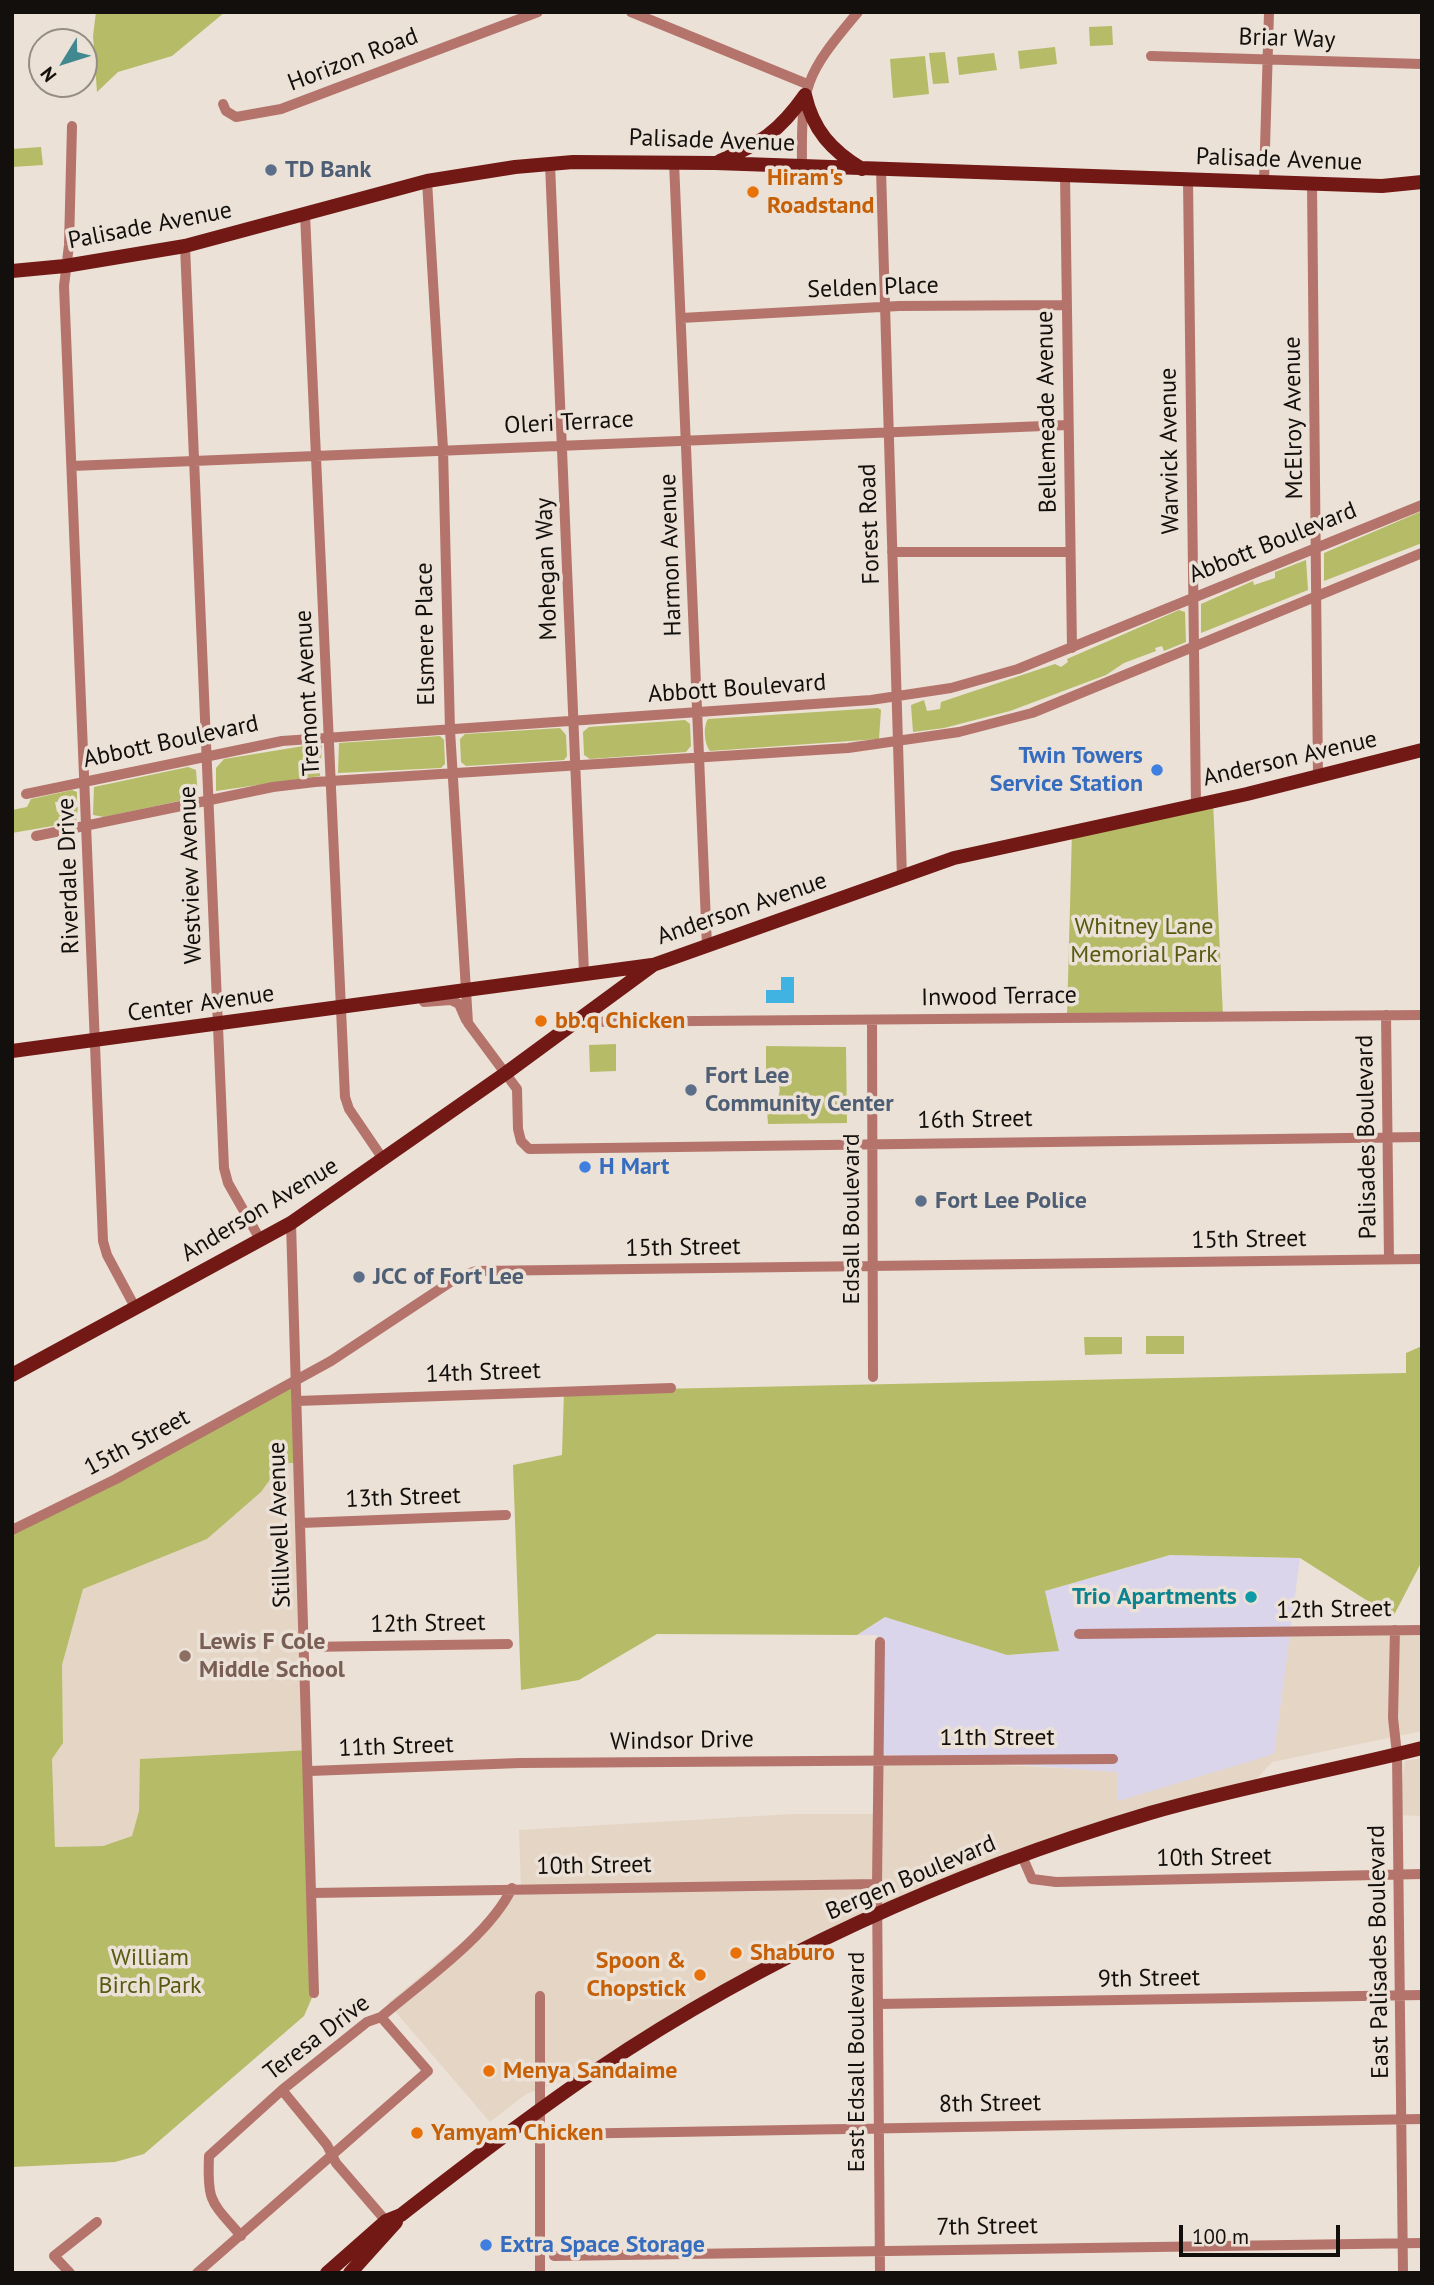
<!DOCTYPE html>
<style>
body{margin:0}
#map{position:relative;width:1434px;height:2285px;overflow:hidden;background:#ebe1d6;font-family:"PT Sans",sans-serif}
canvas{display:block}
.frame{position:absolute;inset:0;border:14px solid #120f0c;pointer-events:none}
.north{position:absolute;left:28px;top:28px;width:70px;height:70px;box-sizing:border-box;background:#ebe1d6;border:2px solid #948d85;border-radius:50%;rotate:232deg;font-size:19px;font-weight:700;line-height:28px;text-align:center;color:#120f0c}
.north::after{content:'';display:block;margin:auto;width:24px;height:32px;background:#418890;clip-path:polygon(50% 0,100% 100%,50% 72%,0 100%)}
.scale{position:absolute;left:1179px;top:2225px;width:161px;height:32px;box-sizing:border-box;border:4px solid #120f0c;border-top:0;padding-left:9px;font-size:21px;line-height:24px;white-space:nowrap;color:#120f0c;-webkit-text-stroke:5px #ebe1d6;paint-order:stroke}
</style>
<div id="map">
<canvas width="1434" height="2285"></canvas>
<div class="frame"></div>
<div class="north">N</div>
<div class="scale">100 m</div>
</div>
<script>
const g = document.querySelector('canvas').getContext('2d');
g.lineJoin = 'round';
function fill(path, color) { g.fillStyle = color; g.fill(path, 'evenodd'); }
function stroke(path, color, width, dash) { g.strokeStyle = color; g.lineWidth = width; g.lineCap = dash ? 'butt' : 'round'; g.setLineDash(dash || []); g.stroke(path); }
function write(font, color, halo, rows, align = 'center') {
  g.font = font + ' "PT Sans",sans-serif'; g.lineWidth = 7; g.setLineDash([]); g.textBaseline = 'middle'; g.strokeStyle = halo; g.fillStyle = color; for (const [text, x, y, turn = 0] of rows) {
    g.save(); g.translate(x, y); g.rotate((+turn || 0) * Math.PI / 180); g.textAlign = isNaN(turn) ? turn : align; if (halo) g.strokeText(text, 0, 0); g.fillText(text, 0, 0); g.restore();
  }
}
fill(new Path2D(`
 M282 1463H299L309 1750 141 1759 139 1811 132 1836 103 1846 55 1847 52 1759 63 1743 62 1665 83 1589 207 1539 261 1492Z
 M1290 1631 1422 1632V1731L1272 1762 1250 1786 1211 1796 877 1913 600 2068 526 2094 490 2122 388 2003 479 1928 512 1888H521L519 1830 794 1814H878L880 1759 1119 1771 1240 1762 1274 1754Z
 M1422 1758V1816L1398 1815 1405 1761Z`), '#e4d5c5');
fill(new Path2D(`
 M1170 1555 1300 1558 1274 1754 1118 1801 1117 1772 879 1754 877 1635H857L885 1617 1007 1655 1058 1650 1045 1591Z`), '#dad5eb');
fill(new Path2D(`
 M96 12H225L172 56 118 72 97 92 93 36Z
 M1112 26 1113 45 1090 46 1089 27Z
 M1055 47 1057 64 1020 69 1018 51Z
 M945 52 949 83 933 84 929 53Z
 M994 53 997 70 959 75 957 57Z
 M925 56 929 94 893 98 890 59Z
 M41 147 43 165 12 167V149Z
 M1422 511V543L1324 581V553Z
 M1306 560 1308 590 1201 633V604L1253 581 1254 585 1275 578V572Z
 M1179 610 1185 612 1186 642 1164 651 1162 646 1155 648 1156 651 1124 663 1106 675 1010 711 944 728 913 732 911 705 924 700 927 711 940 709 941 702 1055 664 1061 667 1068 662 1067 659Z
 M878 708 881 710 879 739 710 751C704 744 703 726 708 719Z
 M685 720 690 724 691 746 686 752 590 759 584 755 583 732 589 727Z
 M560 728 566 735 567 756 564 760 466 766 461 762 460 739 465 734Z
 M440 736 444 740 445 764 441 768 338 773 339 743Z
 M316 744 322 746 320 776 216 791V768L224 759Z
 M188 767 196 770 198 797 104 817 93 815 94 787Z
 M72 790 77 792V802H55L57 812 78 807 76 822 12 833V810L27 807 31 799Z
 M1213 802 1223 1016 1067 1017 1072 832Z
 M616 1044V1071L590 1072 589 1045Z
 M766 1046 846 1047 847 1123 768 1124 767 1110C784 1099 784 1079 766 1069Z
 M1146 1336H1184V1354H1146Z
 M1084 1337H1122V1354L1085 1355Z
 M1422 1346V1561L1393 1617 1300 1558 1170 1555 1045 1591 1059 1651 1007 1655 885 1617 857 1635 657 1634 579 1680 521 1690 513 1465 562 1455 564 1391 1406 1373V1353Z
 M296 1380 299 1463H282L261 1492 207 1539 83 1589 62 1665 63 1743 52 1759 55 1847 103 1846 132 1836 139 1811 140 1759 309 1750 314 1993 304 2016 144 2154 115 2162 12 2167V1530Z`), '#b6bb67');
fill(new Path2D(`
 M781 977H794V1003H766V990H781Z`), '#41b3e3');
stroke(new Path2D(`
 M631 12 807 84
 M1151 56 1422 64
 M223 104 226 111 236 117 281 109 538 12
 M72 126 69 245 64 286 103 1241 107 1255 136 1309
 M674 162 707 946
 M550 164 584 973
 M802 167C801 84 805 75 858 12
 M881 170 902 878
 M1065 175 1072 648
 M1188 180 1196 805
 M427 181 443 449 450 730 468 1023 517 1089 518 1129 521 1141 529 1149 1422 1137
 M1264 182 1269 12
 M1312 184 1318 777
 M305 214 345 1097 349 1109 383 1159
 M185 246 224 1168 228 1183 261 1241
 M681 318 899 306 1067 305
 M72 466 1068 425
 M892 552H1070
 M26 794 282 741 871 700 951 688 1018 669 1422 505
 M36 836 273 787 315 782 848 748 959 732 1032 713 1422 553
 M424 1002 451 1000 459 1004 466 1020
 M1386 1015 1389 1259
 M872 1020 873 1377
 M577 1022 1422 1015
 M291 1223 314 1993
 M297 1401 671 1388
 M301 1523 506 1515
 M12 1530 116 1479 331 1361 458 1277 476 1271 1422 1259
 M1395 1630 1393 1718 1397 1754 1403 2273
 M1079 1634 1422 1630
 M880 1642 877 1884 880 2273
 M305 1647 508 1644
 M310 1771 520 1763 1113 1759
 M1022 1856 1032 1879 1056 1882 1422 1874
 M312 1893 877 1884
 M878 2004 1422 1995
 M282 2090 327 2145 336 2163 386 2221
 M559 2134 1422 2119
 M241 2236C211 2201 207 2203 209 2156L282 2090 367 2022 381 2017C422 1982 489 1936 512 1888
 M554 2256 1422 2243
 M70 2273 54 2256 97 2222
 M197 2273 428 2071 381 2017
 M540 2273V1996`), '#b4746c', 10);
stroke(new Path2D(`
 M805 95C813 130 831 150 862 169
 M720 161C761 143 779 132 805 95
 M12 271 65 266 185 246 427 181 515 167 573 162 715 163 1382 186 1422 182
 M12 1051 652 965
 M12 1375 291 1223 506 1073 653 965 954 858 1247 794 1422 750
 M327 2273 386 2221 401 2215C465 2165 530 2115 598 2069 766 1956 955 1871 1150 1813 1240 1787 1331 1771 1422 1748
 M350 2273 396 2222`), '#721916', 14);
for (const [x, y, r, color] of [
 [271,170,7,"#5c6f8a"],
 [753,192,7,"#e8710a"],
 [1157,770,7,"#3f7fe0"],
 [541,1021,7,"#e8710a"],
 [691,1090,7,"#5c6f8a"],
 [585,1167,7,"#3f7fe0"],
 [921,1201,7,"#5c6f8a"],
 [359,1277,7,"#5c6f8a"],
 [1251,1597,7,"#0f9aa8"],
 [185,1656,7,"#8d6e63"],
 [736,1953,7,"#e8710a"],
 [700,1975,7,"#e8710a"],
 [489,2071,7,"#e8710a"],
 [417,2133,7,"#e8710a"],
 [486,2245,7,"#3f7fe0"]
]) { const dot = new Path2D(); dot.arc(x, y, r, 0, 2 * Math.PI); g.fillStyle = color; g.fill(dot); stroke(dot, '#ebe1d6', 2.5); }
write('24px', '#120f0c', '#ebe1d6', [
 ["Briar Way",1287,39,2],
 ["Horizon Road",353,60,-21],
 ["Palisade Avenue",712,141,2],
 ["Palisade Avenue",1279,160,2],
 ["Palisade Avenue",150,226,-11],
 ["Selden Place",873,288,-2],
 ["Bellemeade Avenue",1047,412,-91],
 ["McElroy Avenue",1294,418,-91],
 ["Oleri Terrace",569,423,-3],
 ["Warwick Avenue",1170,451,-91],
 ["Forest Road",870,524,-92],
 ["Abbott Boulevard",1273,543,-22],
 ["Harmon Avenue",671,555,-92],
 ["Mohegan Way",547,569,-92],
 ["Elsmere Place",426,634,-91],
 ["Abbott Boulevard",737,689,-4],
 ["Tremont Avenue",308,693,-93],
 ["Abbott Boulevard",171,742,-12],
 ["Anderson Avenue",1290,759,-13],
 ["Westview Avenue",191,875,-92],
 ["Riverdale Drive",69,876,-92],
 ["Anderson Avenue",742,909,-19],
 ["Inwood Terrace",999,997,-1],
 ["Center Avenue",201,1004,-8],
 ["16th Street",975,1120,-1],
 ["Palisades Boulevard",1367,1137,-91],
 ["Anderson Avenue",260,1210,-31],
 ["Edsall Boulevard",852,1219,-90],
 ["15th Street",1249,1240,-1],
 ["15th Street",683,1248,-1],
 ["14th Street",483,1373,-2],
 ["15th Street",137,1443,-28],
 ["13th Street",403,1498,-2],
 ["Stillwell Avenue",280,1525,-92],
 ["12th Street",1334,1610,-1],
 ["12th Street",428,1624,-1],
 ["11th Street",997,1738],
 ["Windsor Drive",682,1741,-1],
 ["11th Street",396,1747,-2],
 ["10th Street",1214,1858,-1],
 ["10th Street",594,1866,-1],
 ["Bergen Boulevard",911,1878,-23],
 ["East Palisades Boulevard",1379,1952,-91],
 ["9th Street",1149,1979,-1],
 ["Teresa Drive",317,2038,-37],
 ["East Edsall Boulevard",857,2062,-90],
 ["8th Street",990,2104,-1],
 ["7th Street",987,2227,-1]
]);
write('bold 24px', '#4e5e75', '#ebe1d6', [
 ["TD Bank",285,170],
 ["Fort Lee",705,1076],
 ["Community Center",705,1104],
 ["Fort Lee Police",935,1201],
 ["JCC of Fort Lee",373,1277]
], 'left');
write('bold 24px', '#c56008', '#ebe1d6', [
 ["Hiram's",767,178],
 ["Roadstand",767,206],
 ["bb.q Chicken",555,1021],
 ["Shaburo",750,1953],
 ["Spoon &",686,1961,"right"],
 ["Chopstick",686,1989,"right"],
 ["Menya Sandaime",503,2071],
 ["Yamyam Chicken",431,2133]
], 'left');
write('bold 24px', '#366cbe', '#ebe1d6', [
 ["Twin Towers",1143,756,"right"],
 ["Service Station",1143,784,"right"],
 ["H Mart",599,1167],
 ["Extra Space Storage",500,2245]
], 'left');
write('24px', '#585a11', '#ebe1d6', [
 ["Whitney Lane",1144,927],
 ["Memorial Park",1144,955],
 ["William",150,1958],
 ["Birch Park",150,1986]
]);
write('bold 24px', '#0d838f', '#ebe1d6', [
 ["Trio Apartments",1237,1597]
], 'right');
write('bold 24px', '#785e54', '#ebe1d6', [
 ["Lewis F Cole",199,1642],
 ["Middle School",199,1670]
], 'left');
</script>
